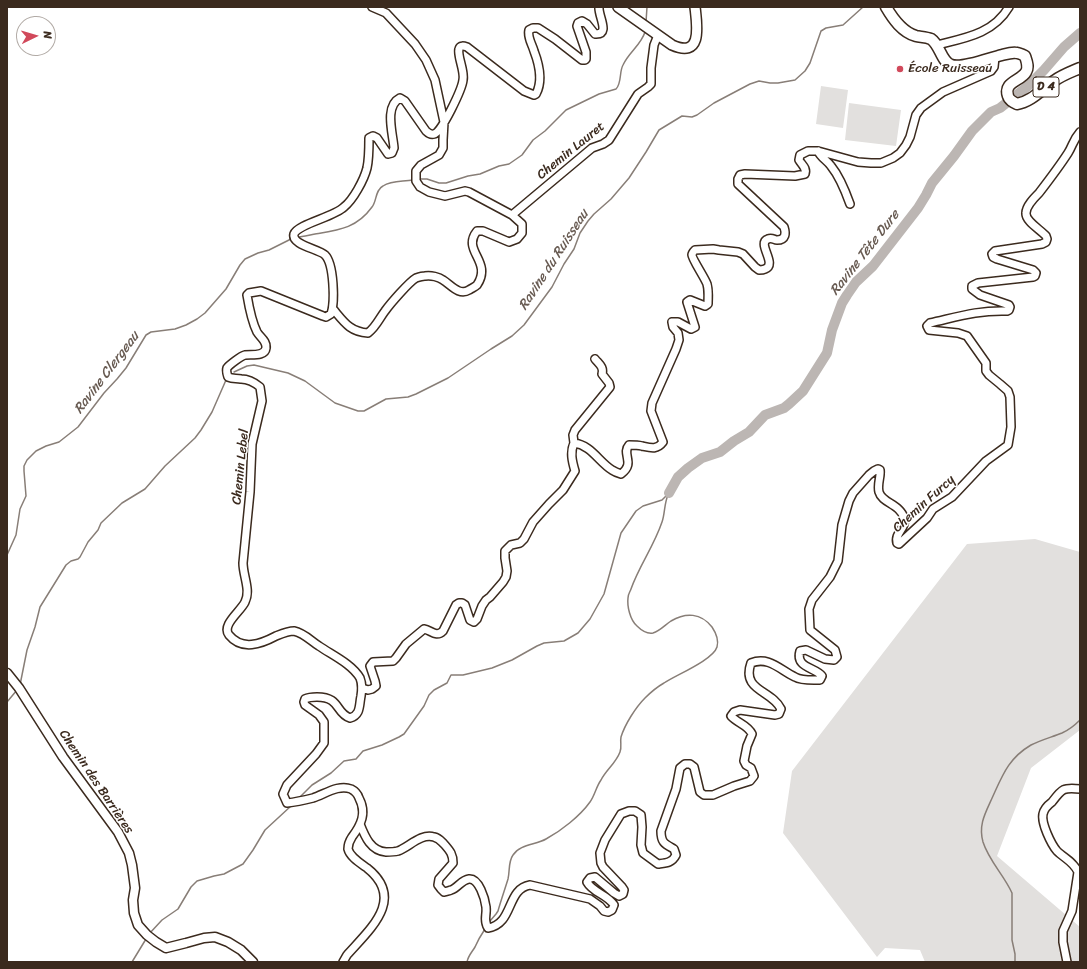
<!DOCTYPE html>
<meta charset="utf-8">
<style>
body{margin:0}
#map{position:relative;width:1087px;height:969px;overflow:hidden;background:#fff;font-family:Sriracha,sans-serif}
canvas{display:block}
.frame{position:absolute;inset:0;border:8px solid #3b2a1e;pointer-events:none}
.north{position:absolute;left:16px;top:16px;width:40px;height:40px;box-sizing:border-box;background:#fff;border:1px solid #b1aaa5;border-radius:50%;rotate:85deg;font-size:11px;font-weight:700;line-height:16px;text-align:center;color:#3b2a1e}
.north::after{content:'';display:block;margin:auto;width:14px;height:18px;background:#d1495b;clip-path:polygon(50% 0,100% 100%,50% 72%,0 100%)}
</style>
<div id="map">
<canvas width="1087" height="969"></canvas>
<div class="frame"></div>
<div class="north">N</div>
</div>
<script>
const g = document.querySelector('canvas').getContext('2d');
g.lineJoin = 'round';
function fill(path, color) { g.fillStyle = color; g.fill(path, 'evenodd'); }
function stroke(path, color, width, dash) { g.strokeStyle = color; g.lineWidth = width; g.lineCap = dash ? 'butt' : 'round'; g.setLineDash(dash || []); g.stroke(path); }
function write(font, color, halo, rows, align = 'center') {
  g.font = font + ' Sriracha,sans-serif'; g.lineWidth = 3; g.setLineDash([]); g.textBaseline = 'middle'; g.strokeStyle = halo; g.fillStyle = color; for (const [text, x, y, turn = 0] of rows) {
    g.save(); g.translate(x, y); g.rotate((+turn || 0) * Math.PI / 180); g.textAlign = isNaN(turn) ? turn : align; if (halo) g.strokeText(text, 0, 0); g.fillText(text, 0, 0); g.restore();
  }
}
fill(new Path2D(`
 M821 86 848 90 843 128 816 124Z
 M849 103 901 110 896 146 845 140Z
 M1035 539 1080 552V730L1031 768 997 856 1080 927V962H925L920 950 885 948 877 957 783 833 792 771 967 544Z`), '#e2e0de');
stroke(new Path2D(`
 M646 22 647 7
 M419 179H427L439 183H446L468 176 480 174 499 166 509 164 522 155 533 140 545 131 566 110 599 94 616 89C622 83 619 72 623 65 629 52 641 45 645 32
 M297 237C303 237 309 235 315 234 339 230 357 228 372 207 377 201 375 190 383 186 392 180 403 182 413 180
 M234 372 247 366 254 365 288 373 305 381 335 403 358 411H364L386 399 408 397 416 394 448 378 491 349 512 336 524 325 552 287 564 264 574 249 580 233 588 221 594 214 611 199 629 178 646 152 659 130 682 116 692 117 697 115 714 103 750 84 759 81 770 83H778L795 80 805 71 810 63 821 31 826 28 843 25 863 7
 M7 555 16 535 20 509 26 496 24 471V466L27 460 36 451 46 446 59 442 78 427 104 393 117 379 126 368 146 335 151 332 175 329 186 325 197 319 205 313 226 289 240 265 245 259 258 253 269 250 293 238
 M20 685 27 650 35 627 40 607 66 565 71 561 78 559 80 557 88 542 98 530 101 523 122 503 145 489 165 466 195 438 201 430 212 412 226 380
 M7 702 17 690
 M298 799 312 785 331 773 344 761 356 759 363 751 382 745 399 737 404 734 424 706 429 695 434 690 447 683 451 675H463L492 668 512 660 537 646 544 643 564 641 578 633 590 619 604 594 621 533 636 511 643 506 662 500 669 493
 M490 921 496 914 498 911C501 900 505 889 508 879 510 871 508 862 513 855 520 844 536 845 546 839 561 831 580 816 590 802 595 795 596 787 601 780 606 770 616 763 620 752 622 747 620 742 621 737 625 724 636 707 645 698 651 692 657 687 664 683 676 675 713 660 717 647 719 640 716 633 712 627 701 613 686 612 671 621 665 625 660 631 653 633 647 634 641 630 637 626 630 620 627 606 628 598 628 594 630 592 631 589 639 566 654 546 662 522 665 514 664 504 668 495
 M149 934 162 920 178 909 191 887 197 881 214 876 224 874 243 864 253 850 265 830 291 806
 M132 962 146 939
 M467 962C468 956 472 952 475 947 478 940 481 935 485 929
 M1015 962V954L1012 940V893C1004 875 989 861 983 842 978 824 986 812 993 796 1003 774 1009 758 1031 745 1041 740 1052 737 1062 733 1069 730 1075 725 1080 720`), '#887e77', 1.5);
stroke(new Path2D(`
 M669 493 678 477 688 468 702 458 720 452 734 441 749 432 765 415 784 408 789 404 803 391 827 353 832 330 842 303 847 295 856 282 873 266 918 208 926 195 932 183 954 156 972 131 991 112 1000 108 1028 86 1044 70 1064 47 1080 33`), '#bcb6b3', 10);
const minor = new Path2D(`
 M937 45C965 38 993 34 1009 7
 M818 151C821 158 827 160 831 166 840 177 845 190 850 204
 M512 215 592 148 603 144 609 140 638 94 648 87 651 84V68L654 45 658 35
 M333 309C344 322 350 332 368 333 376 327 379 319 385 311 390 304 409 282 416 278 419 277 423 276 425 276 431 275 439 277 443 280 451 285 459 296 469 290 472 288 475 287 477 285 493 261 461 251 477 231H483L509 242 517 239 522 233V224L512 215 469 192 465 191 445 196 429 192 420 187 416 181V171L421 165 439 155 443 148V140L444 122 435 80 426 60 415 44 386 13 372 7
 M574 443 573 435 575 430 610 387 609 383 602 374C604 367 599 364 595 359
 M362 688 368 690 372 689 376 686 375 681 370 666 373 662 393 661 396 658 406 644 424 629C431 630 436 638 443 631L456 605 459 603H462L465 605 470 620 474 622 477 619 482 606 486 600 490 597 503 582 506 577 507 571 505 558V551L511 545 520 543 524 539 533 522 549 504 563 490 575 471C572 461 570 452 574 443 591 445 599 462 612 470 615 472 618 473 621 474 636 463 621 454 629 445 634 445 638 445 642 446 651 448 657 450 663 442L651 411 652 403 676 349 679 340 678 333 673 327 672 322H678L691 329 695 327 687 302 690 300 705 306 708 304C708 297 709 291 707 284 705 278 692 259 692 255 692 253 693 252 695 250L713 249 719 250 738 252 743 254 755 267 759 270C761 270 763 270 765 269 778 264 756 243 768 239 772 237 774 240 777 240 786 240 786 233 784 227L738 184V179L740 175 745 174 795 176 805 174C807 168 802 165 799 160L800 155 808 151H818L858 162 871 163H881L893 158 900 153 906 145 910 137 916 115 921 108 943 92 991 71 994 67 995 57
 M360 824C365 837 371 851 386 852 389 852 394 852 398 851 409 847 421 833 434 837 439 838 441 841 444 844 450 851 453 854 453 863L439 879 438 885 441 889 444 892C447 891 449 891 451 890 458 888 461 880 469 879 479 878 485 899 486 907 487 916 483 920 488 928 514 924 506 889 530 885L590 899 600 906 604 911 608 912 612 910 614 905C607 894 593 893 587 882L590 878 595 877 614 893 619 896 623 894 624 890 622 887 603 867 601 863 600 853 605 840 621 814 629 811H635L641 815 642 827 641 845 643 853 658 864C666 863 672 863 676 855L674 849C665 844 661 843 661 831L676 789 680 768 685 764H690L694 767 700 792 704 795H713L734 786 750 781 754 776 751 768 746 765 744 761 747 746 752 734C748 725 737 723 731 716L734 712 740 710 775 715 779 714 781 709C772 690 741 691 751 663 769 656 780 670 795 677 802 681 813 680 820 680L822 676C815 667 795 668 800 651L806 650 825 659 834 660 837 657 835 650 810 630 809 609 812 600 830 577 838 561 842 525 849 501 853 493 869 475 874 471 878 469 880 470C881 477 877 484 879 492 882 503 900 504 904 518 907 528 894 533 897 543L899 544 927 518 933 509 952 497 986 461 1008 445 1011 427 1010 397 1008 391 1000 384 989 375 986 371V363L967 336 958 333 929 330 927 326 930 323C957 317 978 310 1007 311L1009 310 1010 307 1009 305 980 295 972 289V286L978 283 1033 277 1035 276 1036 273 1033 270 997 259 993 257 992 254 995 251 1042 244 1046 242 1047 239 1046 236C1041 230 1025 221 1026 213 1026 206 1034 198 1039 193 1049 180 1059 167 1068 153 1073 145 1073 140 1080 132
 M343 962 347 955C370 929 406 899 367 868 360 863 350 857 348 849 348 845 350 840 352 837 361 825 367 813 359 798 358 795 355 791 351 789 339 784 325 794 313 798 305 800 296 802 287 803L283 794 287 785 316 754 324 743V722L319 715 305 705 304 702 305 699C309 697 313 697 317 697 341 697 335 713 350 718 361 715 359 705 361 696 362 690 362 683 360 678 352 664 332 655 319 646 311 641 304 633 294 631 288 631 281 634 276 636 261 644 242 651 229 635 221 625 241 611 245 602 251 590 243 576 243 563L250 492 252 444 262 401 260 387C254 382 249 379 241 379 236 378 233 379 228 377 227 374 226 371 227 368 229 365 241 356 245 355 251 354 265 357 266 348 267 341 260 337 257 332 252 322 249 307 247 295L249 293 261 291 323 316 326 317 331 314C335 302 334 264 325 255 319 249 291 245 294 234 298 224 334 217 344 207 353 200 364 180 367 168 369 159 369 147 369 138L373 136 377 138 388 154 392 153 394 148C393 134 384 106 400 98L405 101 426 131C428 133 430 135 434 134 442 132 462 89 463 80 465 71 457 56 459 49 460 45 464 46 467 47L524 91 534 95 536 94C543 81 539 64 534 51 532 44 527 37 529 30L533 28H538L555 39 582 60H585L586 59V52L577 26 578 23 582 21 587 24 595 34C611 35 598 16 599 7
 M1067 962 1063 942V931L1072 911 1078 872C1074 862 1064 858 1057 851 1051 844 1041 823 1043 814 1044 809 1048 805 1052 802 1062 789 1063 787 1080 789`);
const tertiary = new Path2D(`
 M7 673 19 688 63 757 118 832 129 853 132 865 135 888 133 900 134 913 138 925 147 935 156 942 166 948 186 943 204 938 215 937 228 942 241 950 253 962`);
const secondary = new Path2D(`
 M618 7 672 45C703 59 697 25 695 7`);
const primary = new Path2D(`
 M886 7C893 19 902 32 916 36 920 37 926 37 931 39 940 45 941 61 951 65 963 69 989 58 1002 55 1006 54 1012 52 1017 53 1019 53 1023 55 1025 56 1027 62 1029 67 1026 72 1021 81 1003 82 1008 96 1009 100 1013 102 1017 104 1031 102 1042 89 1054 81 1062 75 1071 72 1080 68`);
stroke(minor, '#3b2a1e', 10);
stroke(tertiary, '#3b2a1e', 11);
stroke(secondary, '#3b2a1e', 12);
stroke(primary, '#3b2a1e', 13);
stroke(minor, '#fff', 7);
stroke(tertiary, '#fff', 8);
stroke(secondary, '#fff', 9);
stroke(primary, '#fff', 10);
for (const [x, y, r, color] of [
 [900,69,4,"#d1495b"]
]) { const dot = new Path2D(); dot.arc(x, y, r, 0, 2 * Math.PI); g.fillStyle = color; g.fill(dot); stroke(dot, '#fff', 1.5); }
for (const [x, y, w] of [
 [1046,87,26]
]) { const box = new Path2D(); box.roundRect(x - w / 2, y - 10, w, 20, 3); g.fillStyle = '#fff'; g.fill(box); stroke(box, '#3b2a1e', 1); }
write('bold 12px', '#3b2a1e', null, [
 ["D 4",1046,87]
]);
write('13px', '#3b2a1e', '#fff', [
 ["École Ruisseau",908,69]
], 'left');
write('13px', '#3b2a1e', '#fff', [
 ["Chemin Lauret",571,151,-39],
 ["Chemin Lebel",241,467,-84],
 ["Chemin Furcy",924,504,-42],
 ["Chemin des Barrières",96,782,56]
]);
write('italic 14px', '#685b52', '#fff', [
 ["Ravine Tête Dure",865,253,-52],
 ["Ravine du Ruisseau",554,260,-57],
 ["Ravine Clergeau",107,373,-53]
]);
</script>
